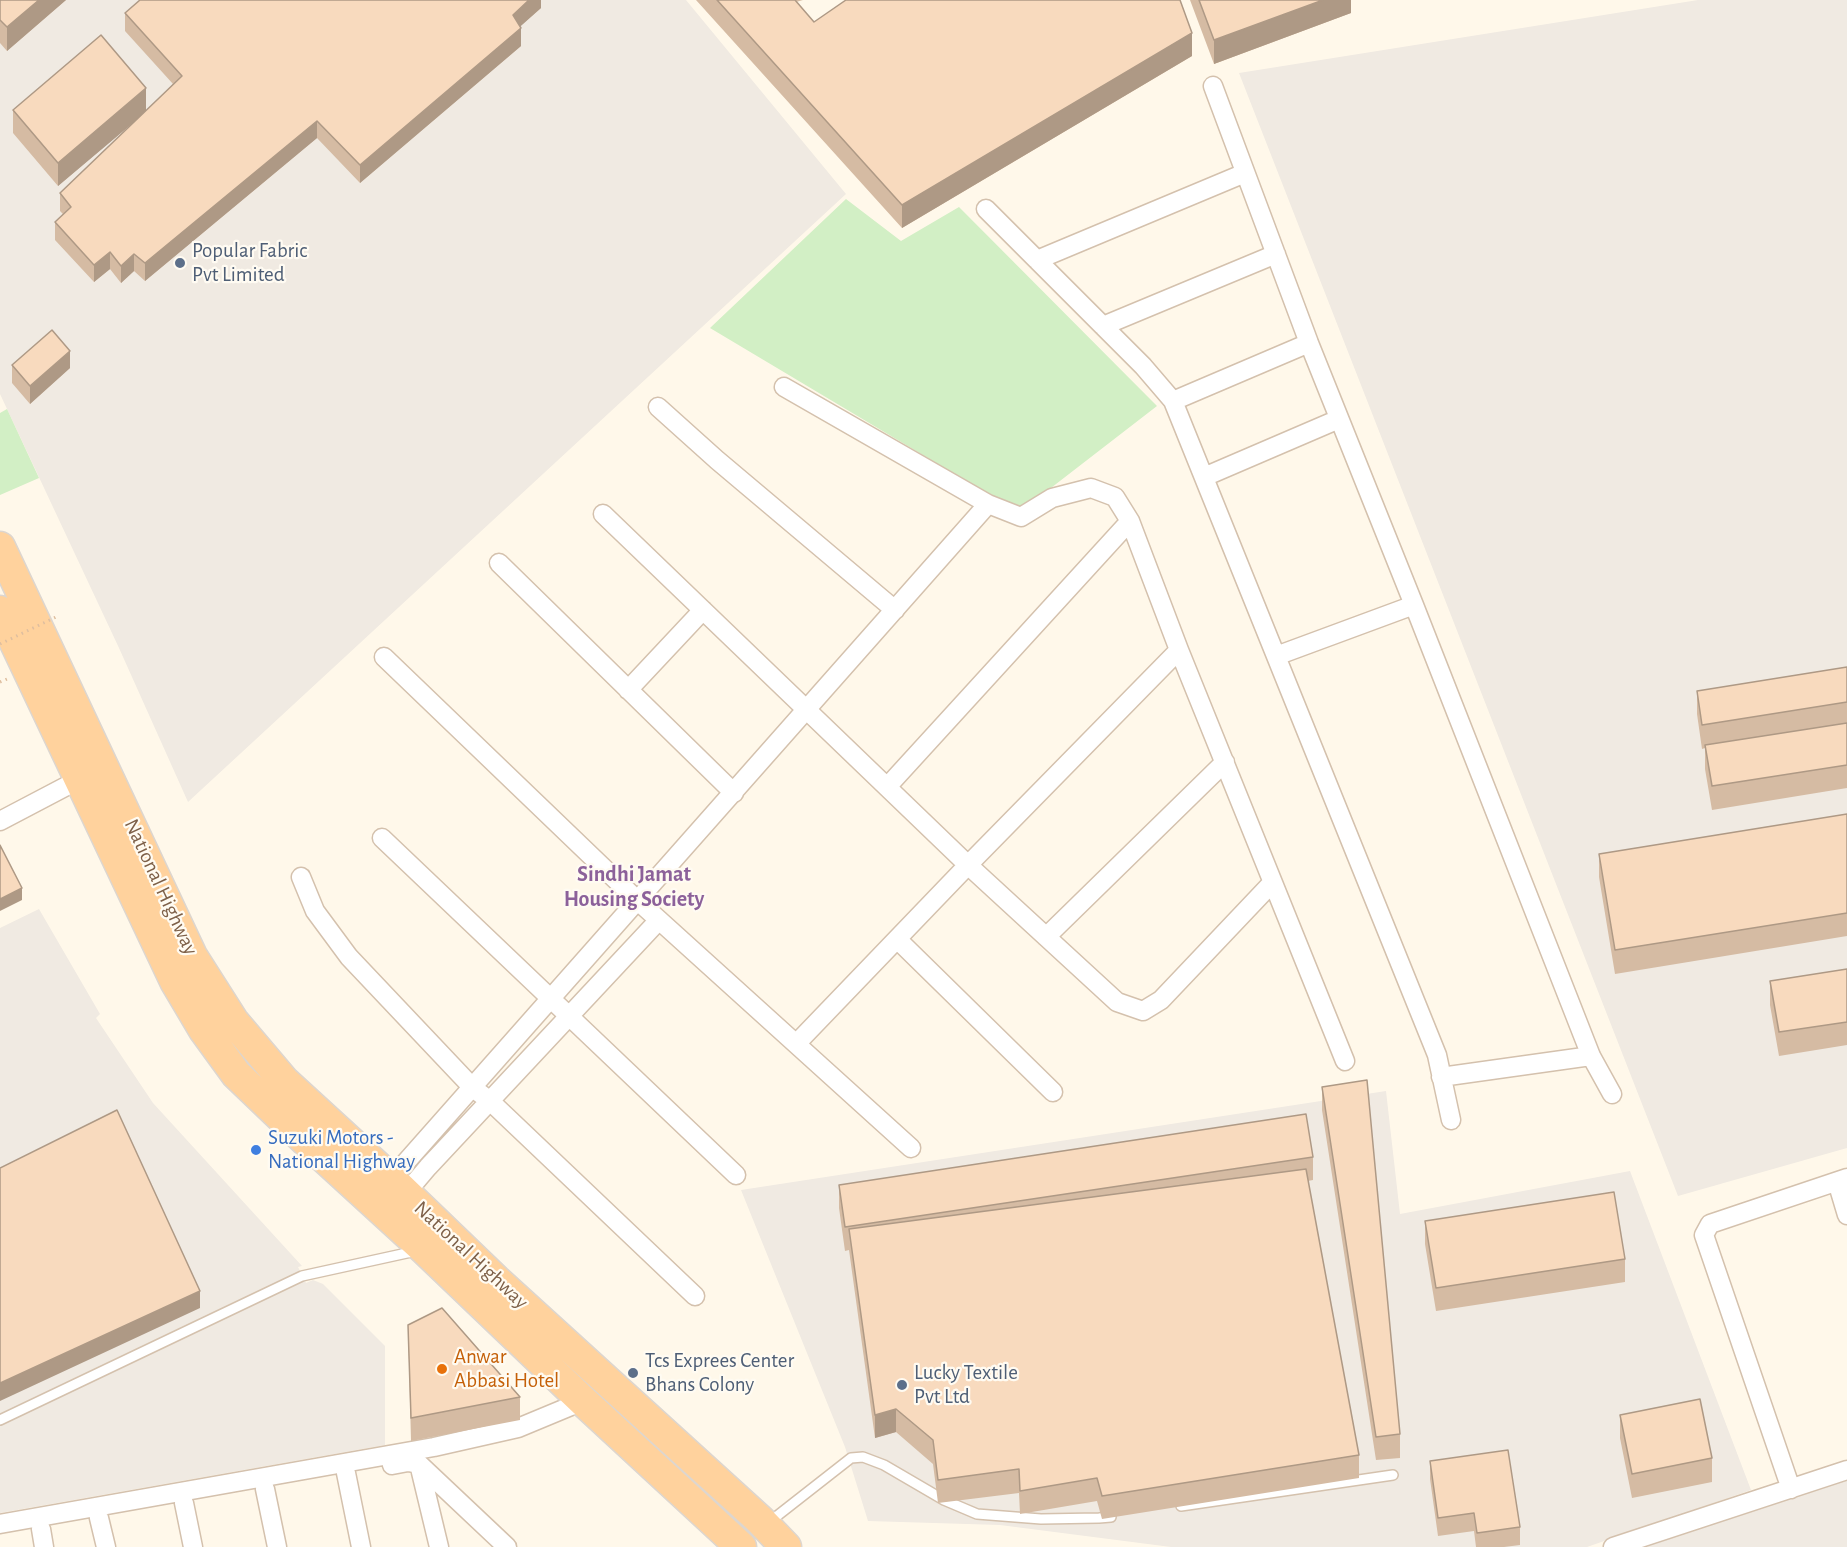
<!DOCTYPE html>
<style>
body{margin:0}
canvas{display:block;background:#fff8ea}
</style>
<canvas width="1847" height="1547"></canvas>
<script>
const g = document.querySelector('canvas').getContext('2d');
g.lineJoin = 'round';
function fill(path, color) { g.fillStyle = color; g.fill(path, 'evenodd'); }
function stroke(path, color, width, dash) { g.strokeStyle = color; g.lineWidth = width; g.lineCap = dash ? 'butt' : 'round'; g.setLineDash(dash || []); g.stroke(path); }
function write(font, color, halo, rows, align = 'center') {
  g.font = font + ' "Alegreya Sans",sans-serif'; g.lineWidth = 4.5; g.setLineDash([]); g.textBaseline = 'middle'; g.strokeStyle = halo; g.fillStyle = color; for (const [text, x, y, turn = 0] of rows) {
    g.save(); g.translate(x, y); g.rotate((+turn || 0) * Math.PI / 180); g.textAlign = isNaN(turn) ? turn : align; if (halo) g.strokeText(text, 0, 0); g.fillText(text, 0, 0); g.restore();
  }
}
fill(new Path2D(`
 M0 0H686L846 194 188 802 119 648 0 394Z
 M1698 0H1847V1148L1678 1196 1239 73Z
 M39 909 100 1014 96 1018 153 1103 302 1266 298 1267 306 1283 313 1280 323 1284 385 1346V1445L0 1513V928Z
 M1386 1091 1400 1214 1630 1171 1751 1490 1587 1547H1171L1000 1525 868 1521 845 1447 741 1190Z
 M1847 1478V1547H1646Z`), '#f0eae2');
fill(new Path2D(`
 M846 199 901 241 959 207 1157 406 1025 508 1010 507 710 328Z
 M7 409 39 478 0 495V413Z`), '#d2efc5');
const service = new Path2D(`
 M0 1420 302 1276 416 1251
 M1181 1506 1393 1475
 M768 1523 851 1458 863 1457 884 1465 944 1500 977 1514 1041 1519 1099 1518 1111 1517`);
const minor = new Path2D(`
 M1213 86 1309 343 1414 605 1591 1056 1612 1094
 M986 209 1143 366 1173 401 1437 1055 1451 1120
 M1037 260 1245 173
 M1103 326 1276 254
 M784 387 988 504 1021 517 1052 498 1091 488 1115 497 1130 521 1179 650 1345 1061
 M1173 401 1309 343
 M658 407 717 460 895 610
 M1204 477 1339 419
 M603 514 968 865 1117 1002 1143 1011 1161 1000 1272 883
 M499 563 734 793
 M1276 656 1414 605
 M384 657 638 901 911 1148
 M628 690 703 610
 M887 787 1130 521
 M0 821 80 779
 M382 838 736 1175
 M301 877 315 911 349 957 473 1088 490 1101 695 1296
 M1046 937 1225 762
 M897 939 1053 1092
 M796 1044 968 865 1179 650
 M1441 1077 1591 1056
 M391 1179 988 504
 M1838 1185 1847 1215
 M406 1193 428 1167 659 920
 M419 1464 439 1547
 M392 1465 408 1462 419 1464 507 1547
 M346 1473 361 1547
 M265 1489 277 1547
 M1791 1489 1704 1235 1710 1224 1847 1178
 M184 1503 193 1547
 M99 1518 106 1547
 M0 1524 434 1447 518 1428 583 1401
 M41 1529 44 1547
 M1613 1547 1847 1470`);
const trunk = new Path2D(`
 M0 547 192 956 234 1022 284 1081 391 1179 496 1280 761 1521 786 1547
 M0 611 175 981 204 1030 236 1074 307 1142 424 1249 583 1401 741 1547`);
stroke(service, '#d4c1ad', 12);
stroke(minor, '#d4c1ad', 21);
stroke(trunk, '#ddd6cf', 33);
stroke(new Path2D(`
 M0 682 7 679`), '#debe9f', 3, [1.5, 4.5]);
stroke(service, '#fff', 9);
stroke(minor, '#fff', 18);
stroke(trunk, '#ffd29d', 30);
stroke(new Path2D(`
 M0 644 56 617`), '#debe9f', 3, [1.5, 4.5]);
fill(new Path2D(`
 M0 0H66L7 51 0 43Z
 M541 0V8L520 26 521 46 360 183 317 138 145 281 134 271 121 283 110 269 94 282 55 240V222L63 214 60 211V193L137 119 58 186 13 133V110L146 111 173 84 125 31V13Z
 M696 0H803L796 2 814 22 1192 56 902 228Z
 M1190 0H1351V13L1214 64Z
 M12 365 70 368 30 404 12 383Z
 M1847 667V788L1712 810 1705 769V748L1702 749 1697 714V691Z
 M1847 814V936L1615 974 1599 877V854Z
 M1847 969V1045L1779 1056 1770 1005V981Z
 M1322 1087 1400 1434V1458L1376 1460 1322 1110Z
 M1313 1157V1180L1308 1181 1359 1455V1478L1102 1519 1097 1501 1020 1514 1019 1493 938 1503 933 1464 896 1432 875 1438 849 1250 845 1251 839 1208V1185Z
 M1425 1221 1625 1259V1282L1436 1311 1425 1244Z
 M408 1325 520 1397V1420L411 1441Z
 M1620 1415 1712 1458V1482L1632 1498 1620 1438Z
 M1430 1461 1520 1527V1545L1504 1547H1476L1474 1531 1438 1536 1430 1479Z`), '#d5bba3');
fill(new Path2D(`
 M39 0H66L7 51V27Z
 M529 0H541V8L513 33V15Z
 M1323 0H1351V13L1214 64V40Z
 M521 28V46L360 183V165Z
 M1192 33V56L902 228V205Z
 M146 88V112L58 186V163Z
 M317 121V138L145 281V263Z
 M110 252V269L94 282V265Z
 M134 254V271L121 283V266Z
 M70 351V368L30 404V386Z
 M22 888V900L0 911V899Z
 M200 1291V1308L0 1401V1383Z
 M896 1409V1432L875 1438V1415Z`), '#ae9985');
const building = new Path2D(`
 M0 0H39L7 27 0 20Z
 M140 0H529L513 15 521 28 360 165 317 121 145 263 134 254 121 266 110 252 94 265 55 222 71 207 60 193 182 76 125 13Z
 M717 0H795L814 22 846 0H1180L1192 33 902 205Z
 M1199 0H1323L1214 40Z
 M101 35 146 88 58 163 13 110Z
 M52 330 70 351 30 386 12 365Z
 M1847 667V702L1702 725 1697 691Z
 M1847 723V765L1712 786 1705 745Z
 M1847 814V913L1615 950 1599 854Z
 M0 845 22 888 0 899Z
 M1847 969V1022L1779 1032 1770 981Z
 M1367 1080 1400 1434 1376 1437 1322 1087Z
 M117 1110 200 1291 0 1383V1168Z
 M1306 1114 1313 1157 845 1227 839 1185Z
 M1306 1169 1359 1455 1102 1496 1097 1478 1020 1491 1019 1469 938 1480 933 1440 896 1409 875 1415 849 1229Z
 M1614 1192 1625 1259 1436 1288 1425 1221Z
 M442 1308 520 1397 411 1418 408 1325Z
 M1700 1399 1712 1458 1632 1474 1620 1415Z
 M1508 1450 1520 1527 1477 1533 1474 1513 1438 1518 1430 1461Z`);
fill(building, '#f8dabe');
stroke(building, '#ae9985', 1.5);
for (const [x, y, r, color] of [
 [180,263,6,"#5c6f8a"],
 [256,1150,6,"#3f7fe0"],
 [442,1369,6,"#e8710a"],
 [633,1373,6,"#5c6f8a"],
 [902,1385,6,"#5c6f8a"]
]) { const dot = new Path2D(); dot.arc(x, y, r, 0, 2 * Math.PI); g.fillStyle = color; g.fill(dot); stroke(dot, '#fffbf2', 2); }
write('21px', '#4e5e75', '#fffbf2', [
 ["Popular Fabric",192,251],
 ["Pvt Limited",192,275],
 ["Tcs Exprees Center",645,1361],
 ["Bhans Colony",645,1385],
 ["Lucky Textile",914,1373],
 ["Pvt Ltd",914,1397]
], 'left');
write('21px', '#7e6048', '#fffbf2', [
 ["National Highway",161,887,65],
 ["National Highway",471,1255,43]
]);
write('21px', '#366cbe', '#fffbf2', [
 ["Suzuki Motors -",268,1138],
 ["National Highway",268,1162]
], 'left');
write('21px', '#c56008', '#fffbf2', [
 ["Anwar",454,1357],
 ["Abbasi Hotel",454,1381]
], 'left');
write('bold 22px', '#8c619a', '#fffbf2', [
 ["Sindhi Jamat",634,874],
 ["Housing Society",634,899]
]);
</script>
